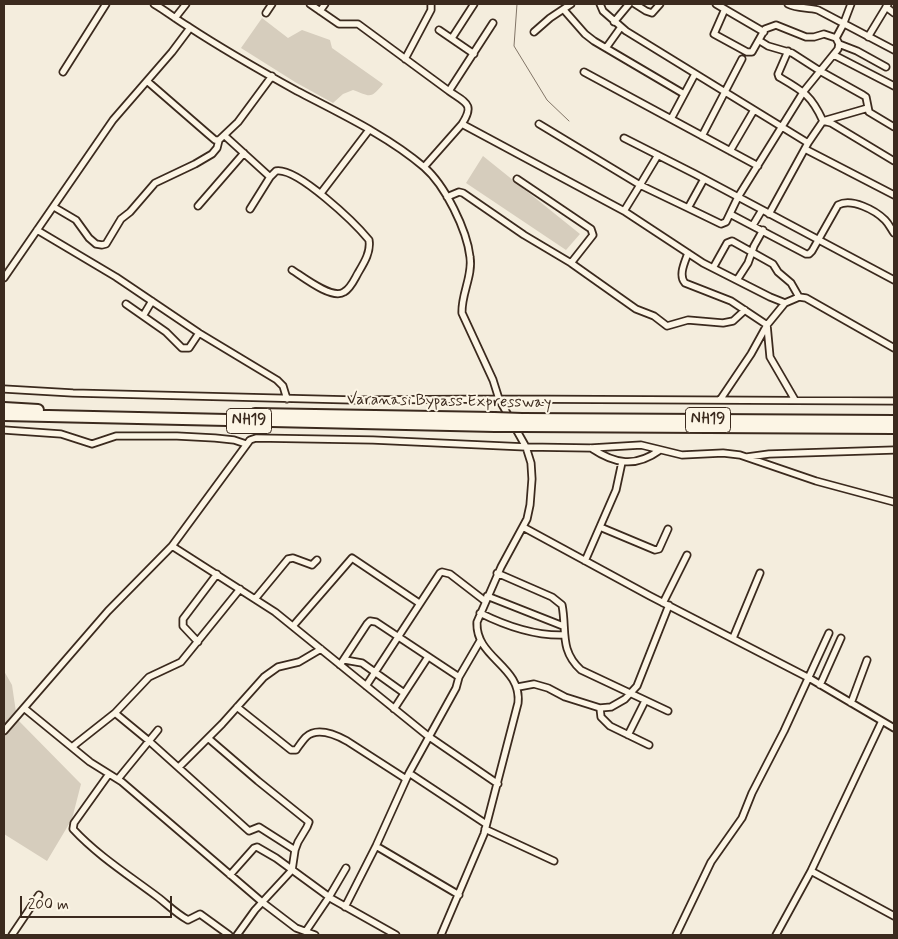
<!DOCTYPE html>
<style>
body{margin:0}
#map{position:relative;width:898px;height:939px;overflow:hidden;background:#f4eddd;font-family:Mynerve,sans-serif}
canvas{display:block}
.frame{position:absolute;inset:0;border:5px solid #3b2a1e;pointer-events:none}
.scale{position:absolute;left:20px;top:896px;width:152px;height:22px;box-sizing:border-box;border:2px solid #3b2a1e;border-top:0;padding-left:6px;font-size:15px;line-height:18px;white-space:nowrap;color:#3b2a1e;-webkit-text-stroke:4px #fcf5e5;paint-order:stroke}
</style>
<div id="map">
<canvas width="898" height="939"></canvas>
<div class="frame"></div>
<div class="scale">200 m</div>
</div>
<script>
const g = document.querySelector('canvas').getContext('2d');
g.lineJoin = 'round';
function fill(path, color) { g.fillStyle = color; g.fill(path, 'evenodd'); }
function stroke(path, color, width, dash) { g.strokeStyle = color; g.lineWidth = width; g.lineCap = dash ? 'butt' : 'round'; g.setLineDash(dash || []); g.stroke(path); }
function write(font, color, halo, rows, align = 'center') {
  g.font = font + ' Mynerve,sans-serif'; g.lineWidth = 4; g.setLineDash([]); g.textBaseline = 'middle'; g.strokeStyle = halo; g.fillStyle = color; for (const [text, x, y, turn = 0] of rows) {
    g.save(); g.translate(x, y); g.rotate((+turn || 0) * Math.PI / 180); g.textAlign = isNaN(turn) ? turn : align; if (halo) g.strokeText(text, 0, 0); g.fillText(text, 0, 0); g.restore();
  }
}
fill(new Path2D(`
 M262 18 288 38 302 30 330 40 332 48 383 84C370 100 370 96 353 90L343 94 333 103 295 82 241 48Z
 M483 156 580 234 566 250 466 183Z
 M4 671 12 685 17 719 81 784 72 819 47 861 4 834Z`), '#d6cdbd');
stroke(new Path2D(`
 M517 4 514 46 547 100 569 121`), '#817466', 1);
const street = new Path2D(`
 M154 4C166 11 177 20 189 27 224 50 261 71 297 91 339 113 388 136 424 167 445 185 467 230 470 257 473 276 461 294 462 313L493 380 499 399 526 447 531 463 532 479 530 505 527 519 501 567 477 622C475 658 522 666 518 703L484 834 441 935
 M310 4 339 24H358L449 91
 M600 4 603 11 626 31 808 143
 M635 4 646 11 652 13 660 4
 M716 4 764 32
 M788 4C798 9 807 7 818 10L894 50
 M886 7 894 13
 M725 9 714 34 747 52H752L765 29 776 25 806 37H814L824 34 836 38
 M564 10 585 34 594 41 684 94
 M320 11 325 4
 M266 13 272 4
 M175 18 186 4
 M614 22 629 4
 M439 30 474 54
 M534 32 550 18 571 4
 M868 37 888 4
 M452 38 474 4
 M760 41 768 46 792 53 820 71 863 95 866 97 869 112 894 127
 M839 44 857 51 886 67
 M606 48 621 27
 M788 51 778 74 779 77C803 91 811 95 823 121L868 108
 M834 55 894 86
 M405 59 431 10V4
 M63 72 106 4
 M584 72 671 119
 M695 74 671 119 758 166
 M147 81 208 134 215 140H219L238 122 272 76
 M462 124C475 104 466 103 449 91L493 23
 M539 124 640 185 658 155
 M225 136 270 177
 M702 136 742 59
 M624 138 695 174 894 280
 M805 149 894 195
 M730 151 754 110
 M424 167 462 124 624 211 640 185 688 208 704 179
 M517 179 591 229 593 235 571 263
 M321 193 369 130
 M447 197 459 192 463 193 524 235 571 263 636 309 654 316 667 326 688 320 723 323 733 321 745 310
 M198 206 244 153
 M54 207 76 220 89 238 96 244 102 245 106 244 121 219 130 212 155 183 195 164 212 154 217 148 219 140
 M688 208 721 224 726 222 738 197 804 91 838 49 839 44 836 38 843 25 851 4
 M250 209 270 177 276 171C297 167 355 223 369 240 371 252 364 263 358 273 354 280 351 288 344 292 332 300 303 277 292 270
 M624 211 703 263 770 297 785 303 799 297 806 298 894 348
 M730 214 806 254H809L812 251 838 205C852 198 875 210 885 220 889 224 891 229 894 233
 M769 214 808 143 823 121 831 123 894 161
 M753 225 762 210
 M37 230 116 277 199 333 277 380 283 386 287 399
 M688 253C685 262 678 275 685 283L731 301 767 325 770 357 795 400
 M713 268 727 243 732 241 773 264 778 272 791 283 799 297
 M4 278 113 120 172 52 190 28
 M737 280 748 263 754 246 763 230
 M126 304 166 332 182 348H189L199 333
 M143 316 152 301
 M4 389 73 393 353 400 499 399 894 401
 M720 400 751 354 767 325 785 303
 M4 430 61 434 92 444 116 436H177L215 438 234 440 246 444
 M591 448C615 464 635 468 660 450
 M747 457 769 454 894 450
 M523 527 650 596 809 678 894 728
 M600 527 655 550 659 549 668 529
 M585 561 616 490 622 462
 M497 573 552 597 562 605C567 630 559 650 581 670L668 711
 M487 596 563 626
 M255 599 288 559 293 558 312 565 317 560
 M663 603 687 555
 M480 613C506 626 534 636 564 635
 M293 626 352 558 419 603
 M733 638 760 573
 M198 642 183 626V619L217 574
 M345 660 362 663 404 693
 M340 665 367 624 370 621 376 622 459 677 480 641
 M820 685 841 638
 M366 686 440 573 442 572 450 574 485 601
 M518 687 534 684 548 688 565 697 600 708 611 707 625 699 637 686 669 605
 M851 703 867 660
 M237 707 291 750H296C299 746 302 741 306 737 317 727 336 735 347 741L406 779
 M24 708 90 762 122 782 262 902 296 928 315 935
 M600 708 601 717 610 726 649 745
 M394 709 428 657
 M115 713 149 741 249 831 259 827 295 850
 M4 731 108 611 172 546
 M628 735 645 701
 M208 738 258 781 309 822 307 827 298 842 295 850 292 870 255 910 237 935
 M72 747 115 713 149 677 181 662 240 589
 M179 767 222 724 264 677 278 667 299 662 321 649
 M409 773 486 824
 M109 774 74 823 73 829C98 856 130 876 159 898 169 906 177 914 188 920L200 914 229 935
 M118 779 158 730
 M498 784 428 736 275 612 172 546 250 440 256 438 373 440 526 447 591 448 641 445 682 455 723 453 740 455 816 481 894 502
 M485 829 554 861
 M376 846 459 895
 M811 871 894 916
 M230 875 254 848 257 847 276 858 332 899 396 935
 M345 907 376 846 409 773 456 688 459 677
 M306 931 329 897 346 868
 M12 935 39 895
 M676 935 711 862 742 818 752 793 784 731 829 633
 M776 935 811 871 882 721`);
const highway = new Path2D(`
 M4 408 38 410
 M255 414 494 418
 M4 415 495 426
 M522 419 894 421
 M523 426 894 428`);
stroke(street, '#3b2a1e', 9);
stroke(highway, '#3b2a1e', 14);
stroke(street, '#fcf5e5', 5.5);
stroke(highway, '#fcf5e5', 10);
const highwayBridge = new Path2D(`
 M494 418 522 419
 M495 426H523`);
stroke(highwayBridge, '#3b2a1e', 14, []);
stroke(highwayBridge, '#fcf5e5', 10);
for (const [x, y, w] of [
 [708,420,45],
 [249,421,45]
]) { const box = new Path2D(); box.roundRect(x - w / 2, y - 12.5, w, 25, 4); g.fillStyle = '#fcf5e5'; g.fill(box); stroke(box, '#3b2a1e', 1); }
write('bold 15px', '#3b2a1e', null, [
 ["NH19",708,420],
 ["NH19",249,421]
]);
write('16px', '#3b2a1e', '#fcf5e5', [
 ["Varanasi Bypass Expressway",449,402,1]
]);
</script>
